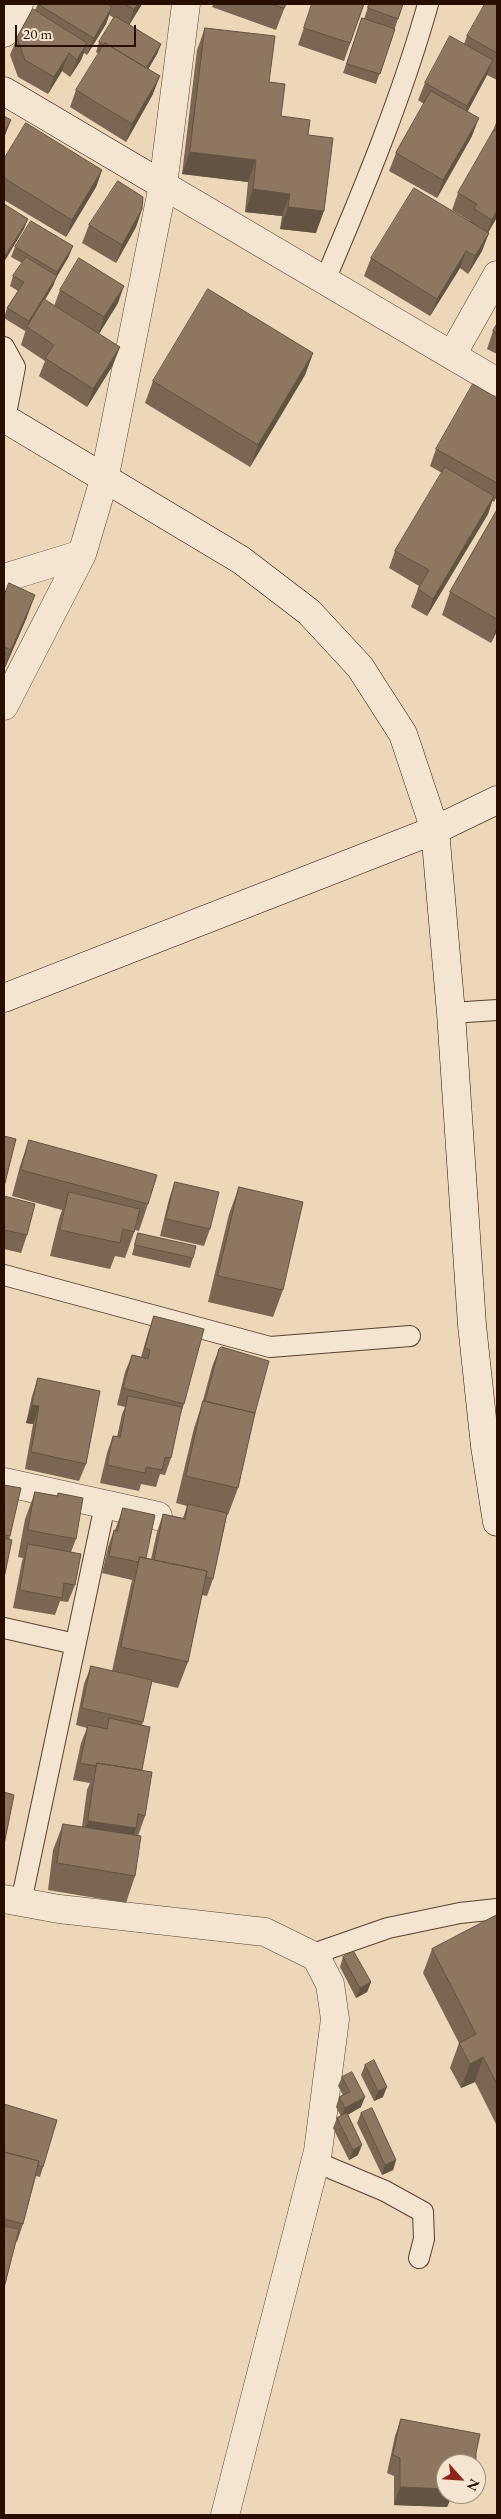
<!DOCTYPE html>
<style>
body{margin:0}
#map{position:relative;width:501px;height:2519px;overflow:hidden;background:#ecd7b8;font-family:"EB Garamond",serif}
canvas{display:block}
.frame{position:absolute;inset:0;border:5px solid #290e00;pointer-events:none}
.north{position:absolute;left:436px;top:2454px;width:50px;height:50px;box-sizing:border-box;background:#f3e5d1;border:1px solid #a28f7d;border-radius:50%;rotate:116deg;font-size:14px;font-weight:700;line-height:20px;text-align:center;color:#290e00}
.north::after{content:'';display:block;margin:auto;width:18px;height:22px;background:#8f2418;clip-path:polygon(50% 0,100% 100%,50% 72%,0 100%)}
.scale{position:absolute;left:15px;top:25px;width:121px;height:22px;box-sizing:border-box;border:2px solid #290e00;border-top:0;padding-left:6px;font-size:15px;line-height:18px;white-space:nowrap;color:#290e00;-webkit-text-stroke:4px #f3e5d1;paint-order:stroke}
</style>
<div id="map">
<canvas width="501" height="2519"></canvas>
<div class="frame"></div>
<div class="north">N</div>
<div class="scale">20 m</div>
</div>
<script>
const g = document.querySelector('canvas').getContext('2d');
g.lineJoin = 'round';
function stroke(path, color, width, dash) { g.strokeStyle = color; g.lineWidth = width; g.lineCap = dash ? 'butt' : 'round'; g.setLineDash(dash || []); g.stroke(path); }
function fill(path, color) { g.fillStyle = color; g.fill(path, 'evenodd'); }
const lane = new Path2D(`
 M325 280C363 191 402 97 428 4
 M4 347 15 367 5 419
 M451 1013 497 1010
 M4 1275 270 1347 410 1336
 M4 1628 75 1644
 M21 1902 105 1505
 M316 1957 322 1951 388 1928 460 1913 497 1909
 M316 2162 385 2191 423 2212 424 2239 419 2258`);
const street = new Path2D(`
 M4 33 19 4
 M163 185 497 382
 M452 355 497 275
 M4 578 82 554 104 480 163 185 186 4
 M4 706 82 554
 M4 1482 158 1516
 M4 1899 59 1909 265 1932 316 1957 330 1984 335 2019 318 2151 225 2515`);
const secondary = new Path2D(`
 M4 91 163 185
 M4 418 241 560 309 612 360 667 403 734 435 830 451 1013 472 1325 485 1446 497 1522
 M4 998 435 830 497 800`);
stroke(lane, '#5a402e', 22);
stroke(street, '#5a402e', 29);
stroke(secondary, '#290e00', 29);
stroke(lane, '#f3e5d1', 20);
stroke(street, '#f3e5d1', 28);
stroke(secondary, '#f3e5d1', 28);
fill(new Path2D(`
 M38 4H142L129 25 161 44 157 54 148 69 153 94 126 142 70 107 76 90 99 54 96 52 99 42 114 18 109 15 106 24 87 55 84 53 81 60 70 77 62 71 48 94 18 77 10 55 17 38 35 10Z
 M214 4H286L276 30 212 7Z
 M312 4H364L344 61 298 45Z
 M369 4H403L376 84 343 73 362 18 364 19Z
 M497 4V80L487 75 467 112 472 136 437 198 389 171 396 153 424 104 418 100 425 83 464 44 467 36Z
 M205 28 269 82 281 116 308 135 316 233 280 229 282 216 245 212 248 182 182 174 197 50Z
 M497 120V217L488 233 482 251 468 274 460 268 430 316 364 276 371 258 469 221H470L452 210 458 193 491 136Z
 M4 159 102 170 96 187 66 237 4 200Z
 M142 209 136 227 116 263 82 243 89 225Z
 M15 247 69 256 56 278 53 286 45 300 54 306 60 290 118 303 99 334 113 365 87 407 39 376 45 361 21 345 26 329 25 331 4 318 7 308 18 291 10 286 13 276 22 263 11 257Z
 M497 324V354L487 349 493 331Z
 M313 353 305 375 250 467 145 403 153 381Z
 M497 398V496L494 502 492 501 488 514 427 616 411 607 419 586 389 568 395 551 442 473 430 466 436 449Z
 M497 510V631L491 643 442 615 450 592Z
 M4 596 27 617 4 670Z
 M29 1140 148 1204 139 1231 135 1230 125 1258 115 1256 110 1269 50 1256 59 1219 62 1210 12 1196 20 1166Z
 M175 1182 210 1229 204 1246 160 1236 169 1199Z
 M239 1187 283 1290 273 1317 208 1302 229 1214Z
 M4 1196 27 1235 21 1253 4 1249Z
 M138 1233 193 1258 190 1268 132 1255 135 1243Z
 M154 1316 184 1404 179 1419 171 1458 165 1475 160 1474 156 1487 141 1484 139 1491 100 1483 107 1453 113 1436 117 1437 122 1414 125 1407 117 1405 125 1372 132 1355 141 1357 148 1333Z
 M219 1349 255 1413 238 1488 228 1515H227L213 1579 207 1596 202 1595 188 1662 178 1688 152 1682 142 1725V1770L145 1816 138 1836 135 1876 126 1903 48 1890 53 1850 63 1824 82 1827 87 1790 90 1783 73 1780 81 1743 87 1728 76 1725 84 1684 91 1666 112 1671 132 1580 102 1573 108 1547 114 1530H115L123 1508 146 1558 151 1559 157 1532 163 1514 183 1518 187 1506 176 1503 194 1428 202 1404 212 1367Z
 M38 1378 86 1464 79 1481 25 1469 33 1424 26 1423 32 1396Z
 M4 1485 10 1536 4 1578Z
 M35 1492 57 1496 58 1493 76 1539 71 1552 75 1585 68 1602 60 1601 55 1615 13 1608 22 1561 23 1558 18 1557 25 1519Z
 M497 1915V2126L475 2082 461 2088 450 2068 459 2043 423 1973 432 1949Z
 M343 1957 371 1982 367 1992 356 1998 340 1967Z
 M365 2065 383 2097 374 2101 361 2075Z
 M342 2077 361 2107 347 2115 358 2155 349 2160 333 2128 337 2118 341 2116 336 2107 339 2097 343 2095 338 2086Z
 M4 2104 43 2167 40 2177 36 2176 23 2224 17 2242H16L4 2288Z
 M361 2113 396 2160 393 2170 382 2175 357 2123Z
 M401 2419 446 2464 459 2500H450L447 2507 394 2505V2476L387 2473 395 2436Z`), '#7a6653');
fill(new Path2D(`
 M138 4H142L128 27 134 9Z
 M112 7 106 24 87 55 94 38Z
 M87 43 81 60 70 77 77 60Z
 M161 44 157 54 142 80 145 70Z
 M69 53 62 71 48 94 54 77Z
 M493 60 486 77 461 124 467 106Z
 M160 76 153 94 126 142 132 124Z
 M479 118 472 136 437 198 443 180Z
 M11 120 4 138V139V132Z
 M190 152 256 160 248 182 182 174Z
 M102 170 96 187 66 237 72 220Z
 M253 189 290 194 282 216 245 212Z
 M288 207 324 211 316 233 280 229Z
 M142 209 136 227 116 263 122 245Z
 M497 210V217L485 238 492 220Z
 M28 219 24 229 4 262V258Z
 M489 233 482 251 468 274 475 256Z
 M73 246 69 256 56 278 53 286 25 331 29 321 54 280 57 272Z
 M466 251 460 268 430 316 437 299Z
 M124 286 118 303 98 335 104 317Z
 M120 347 113 365 87 407 93 389Z
 M313 353 305 375 250 467 258 445Z
 M494 496 488 514 427 616 433 599Z
 M35 595 27 617 4 670 11 650Z
 M497 625V631L491 643Z
 M32 1405 39 1406 33 1424 26 1423Z
 M88 1821 136 1828 127 1855 78 1848Z
 M371 1982 367 1992 356 1998 360 1988Z
 M483 2057 475 2082 461 2088 470 2064Z
 M387 2087 383 2097 374 2101 378 2091Z
 M365 2097 361 2107 342 2118 345 2108Z
 M362 2145 358 2155 349 2160 353 2150Z
 M396 2160 393 2170 382 2175 385 2165Z
 M400 2487 446 2489V2494H462L459 2500H450L447 2507 394 2505Z`), '#635343');
const building = new Path2D(`
 M38 4H108L112 7 94 38Z
 M125 4H138L134 9Z
 M272 4H286L284 8Z
 M312 4H364L350 43 304 28Z
 M369 4H403L398 19 368 8Z
 M485 4H497V53L467 36Z
 M33 9 87 43 77 60 69 53 54 77 25 60 17 38Z
 M115 16 161 44 146 68 105 43 104 45 99 42Z
 M362 18 395 29 380 74 347 64Z
 M205 28 275 36 269 82 285 84 281 116 310 120 308 135 333 138 324 211 288 207 290 194 253 189 256 160 190 152Z
 M450 36 493 60 467 106 425 83Z
 M105 43 160 76 132 124 76 90Z
 M431 91 479 118 443 180 396 153Z
 M4 116 11 120 4 132Z
 M26 123 102 170 72 220 4 178V159Z
 M494 130 497 132V210L492 220 474 209 477 204 458 193Z
 M118 181 143 197 142 209 122 245 89 225Z
 M414 188 489 233 475 256 466 251 437 299 371 258Z
 M4 204 28 219 4 258Z
 M31 221 73 246 57 272 15 247Z
 M26 257 57 276 29 321 7 308 24 282 13 276Z
 M79 258 124 286 104 317 60 290Z
 M208 289 313 353 258 445 153 381Z
 M44 299 120 347 93 389 45 358 54 345 27 327Z
 M497 324V333L493 331Z
 M473 384 497 398V483L436 449Z
 M445 467 494 496 433 599 418 589 429 570 395 551Z
 M497 510V619L450 592Z
 M9 583 35 595 11 650 4 647V596Z
 M4 1136 16 1139 4 1187Z
 M29 1140 157 1175 148 1204 21 1170Z
 M175 1182 219 1192 210 1229 166 1219Z
 M239 1187 303 1202 283 1290 218 1276Z
 M69 1192 140 1209 134 1232 123 1229 120 1243 60 1230Z
 M4 1196 35 1204 27 1235 4 1230Z
 M138 1233 196 1246 193 1258 135 1245Z
 M154 1316 204 1329 184 1404 123 1388 132 1355 148 1359 150 1350 145 1348Z
 M222 1347 269 1361 255 1413 205 1401 219 1349Z
 M38 1378 100 1391 86 1464 31 1452 39 1406 32 1405Z
 M128 1396 182 1407 171 1458 165 1457 162 1470 146 1467 145 1473 107 1465 113 1436 120 1437Z
 M203 1401 255 1413 238 1488 186 1476Z
 M4 1485 21 1488 10 1536 4 1535Z
 M35 1492 58 1496V1493L83 1498 76 1539 28 1530Z
 M188 1504 227 1513 213 1579 206 1577 207 1571 154 1560 163 1514 185 1519Z
 M123 1508 155 1515 146 1558 140 1557 138 1562 109 1556 114 1530 117 1531Z
 M4 1538 12 1540 4 1578Z
 M28 1544 81 1554 75 1585 64 1583 62 1598 20 1590Z
 M140 1557 207 1571 188 1662 121 1647Z
 M91 1666 152 1680 143 1722 82 1708Z
 M109 1718 150 1727 142 1770 97 1763 96 1766 80 1763 88 1725 107 1729Z
 M97 1763 152 1772 145 1816 138 1814 136 1828 88 1821Z
 M4 1792 14 1795 4 1845Z
 M63 1824 141 1836 135 1876 57 1863Z
 M497 1915V2084L483 2057 470 2064 459 2043 476 2034 432 1949Z
 M354 1952 371 1982 360 1988 343 1957Z
 M374 2060 387 2087 378 2091 365 2065Z
 M352 2072 365 2097 345 2108 339 2097 350 2092 342 2077Z
 M4 2104 57 2120 43 2167 38 2165 39 2161 4 2152Z
 M372 2108 396 2160 385 2165 361 2113Z
 M347 2113 362 2145 353 2150 337 2118Z
 M4 2152 39 2161 23 2224 4 2219Z
 M4 2226 19 2229 4 2288Z
 M401 2419 480 2434 476 2453V2464H446V2489L400 2487V2458L393 2455Z`);
fill(building, '#8e7760');
stroke(building, '#635343', 1);
</script>
